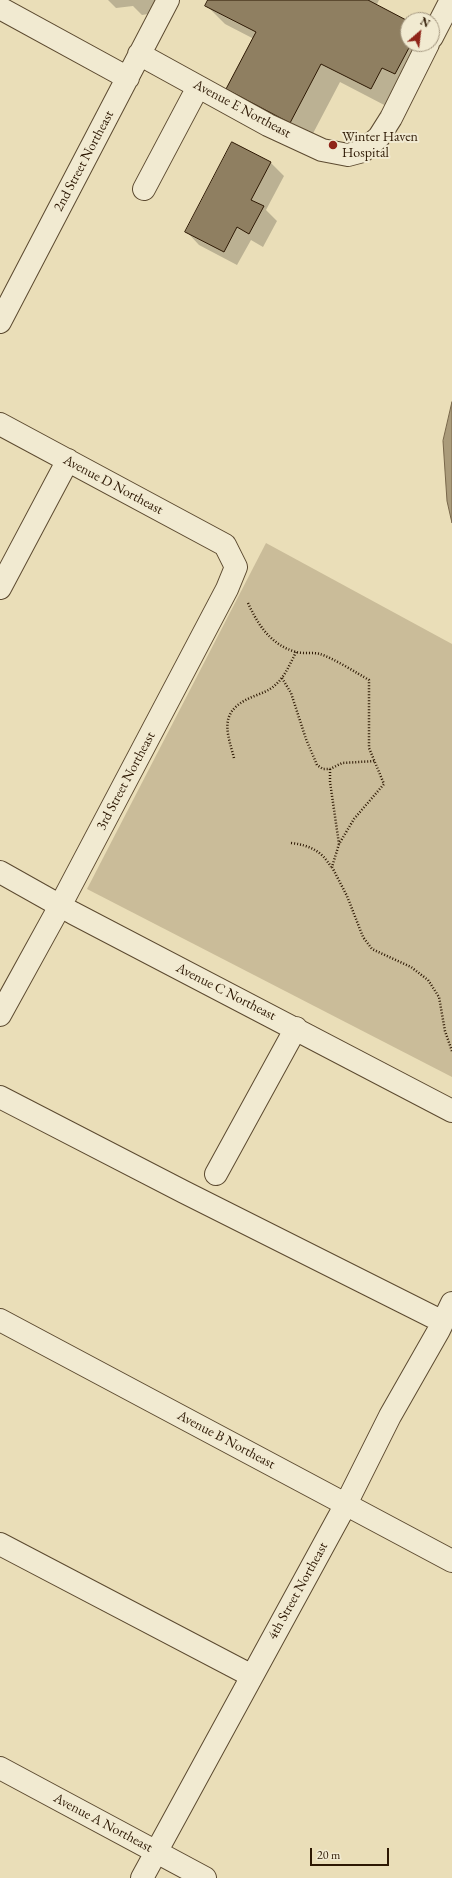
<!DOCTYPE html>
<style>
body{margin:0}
#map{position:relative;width:452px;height:1878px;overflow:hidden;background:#eadeb8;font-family:"EB Garamond",serif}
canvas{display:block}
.north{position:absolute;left:400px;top:12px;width:40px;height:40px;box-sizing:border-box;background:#f1ead1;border:1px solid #a3967f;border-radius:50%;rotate:28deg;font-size:11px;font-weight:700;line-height:16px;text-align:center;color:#2d1803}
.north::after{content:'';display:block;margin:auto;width:14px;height:18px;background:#8f2418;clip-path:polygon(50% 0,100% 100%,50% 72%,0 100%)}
.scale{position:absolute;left:310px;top:1848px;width:79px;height:18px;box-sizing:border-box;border:2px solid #2d1803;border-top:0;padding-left:5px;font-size:12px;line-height:14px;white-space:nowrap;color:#2d1803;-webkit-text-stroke:3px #f1ead1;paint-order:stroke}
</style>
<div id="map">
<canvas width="452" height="1878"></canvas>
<div class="north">N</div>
<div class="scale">20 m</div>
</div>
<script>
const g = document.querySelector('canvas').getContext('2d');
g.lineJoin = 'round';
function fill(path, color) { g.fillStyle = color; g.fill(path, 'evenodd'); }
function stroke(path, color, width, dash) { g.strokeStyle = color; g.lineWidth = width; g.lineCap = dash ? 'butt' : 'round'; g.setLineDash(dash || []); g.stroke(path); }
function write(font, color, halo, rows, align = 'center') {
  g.font = font + ' "EB Garamond",serif'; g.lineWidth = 4; g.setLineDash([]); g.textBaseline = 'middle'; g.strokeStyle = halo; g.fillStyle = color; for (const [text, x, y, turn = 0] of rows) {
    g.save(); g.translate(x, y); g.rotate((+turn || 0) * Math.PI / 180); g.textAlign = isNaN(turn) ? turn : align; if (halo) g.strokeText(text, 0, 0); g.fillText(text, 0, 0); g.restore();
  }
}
fill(new Path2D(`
 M266 543 452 644V1077L87 889Z`), '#cabc99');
const water = new Path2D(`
 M452 402V523L447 501 443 441Z`);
fill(water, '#aa9b7a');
stroke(water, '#78674a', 1);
fill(new Path2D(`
 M108 0H166L167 11 142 15 133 6 116 8Z
 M209 0H379L376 6 408 22V44H432L390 108 340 82 309 141 246 108 227 89 254 39 225 24 207 6Z
 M271 163 284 176 266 210 277 221 263 247 251 240 237 265 199 245 186 231Z`), '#0003');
const building = new Path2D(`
 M208 0H368L408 21V44H411L395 74 382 68 371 89 321 64 290 123 226 89 256 32 205 6Z
 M232 142 271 162 251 200 264 206 249 234 237 227 224 252 185 232Z`);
fill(building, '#8f7f61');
stroke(building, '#2d1803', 1);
const minor = new Path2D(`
 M0 8 128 78
 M432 37 451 0
 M139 54 268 125 322 150 348 155 363 151 379 137 391 118 428 44
 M144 189 198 87
 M0 322 168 0
 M0 424 225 545 236 567 227 589 60 906 0 1015
 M0 588 68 460
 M0 872 73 913 452 1111
 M0 1097 184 1192 443 1322
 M216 1174 296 1028
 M0 1320 452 1561
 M0 1544 252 1676
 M0 1768 205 1878
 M142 1878 346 1504 390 1416 439 1330 452 1303`);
stroke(minor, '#5c4a30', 24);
stroke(new Path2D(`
 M248 603C258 625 271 645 296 652 304 654 313 652 320 654 333 658 357 673 369 680V748L384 784 354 819 339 844 332 867 347 896 363 937 372 949 411 967 428 980 439 997 445 1031 452 1051
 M282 678 291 693 306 739 317 765 323 769H330L342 763 375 761
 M234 758C228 735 219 715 244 701 252 696 262 694 270 689 283 681 289 666 296 652
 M330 769V782L339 844
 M291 843C309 845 322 851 331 867`), '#2d1803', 2.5, [1, 2]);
stroke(minor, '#f1ead1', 22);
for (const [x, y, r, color] of [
 [333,145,5,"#8f2418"]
]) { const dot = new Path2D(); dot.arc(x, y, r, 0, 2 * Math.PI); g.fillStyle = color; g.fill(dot); stroke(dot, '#f1ead1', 1.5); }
write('14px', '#2d1803', '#f1ead1', [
 ["Avenue E Northeast",242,109,28],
 ["2nd Street Northeast",84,161,-62],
 ["Avenue D Northeast",113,485,28],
 ["3rd Street Northeast",126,781,-62],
 ["Avenue C Northeast",226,992,27],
 ["Avenue B Northeast",226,1440,28],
 ["4th Street Northeast",298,1591,-61],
 ["Avenue A Northeast",103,1823,28]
]);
write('14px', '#2d1803', '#f1ead1', [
 ["Winter Haven",342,137],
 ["Hospital",342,153]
], 'left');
</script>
